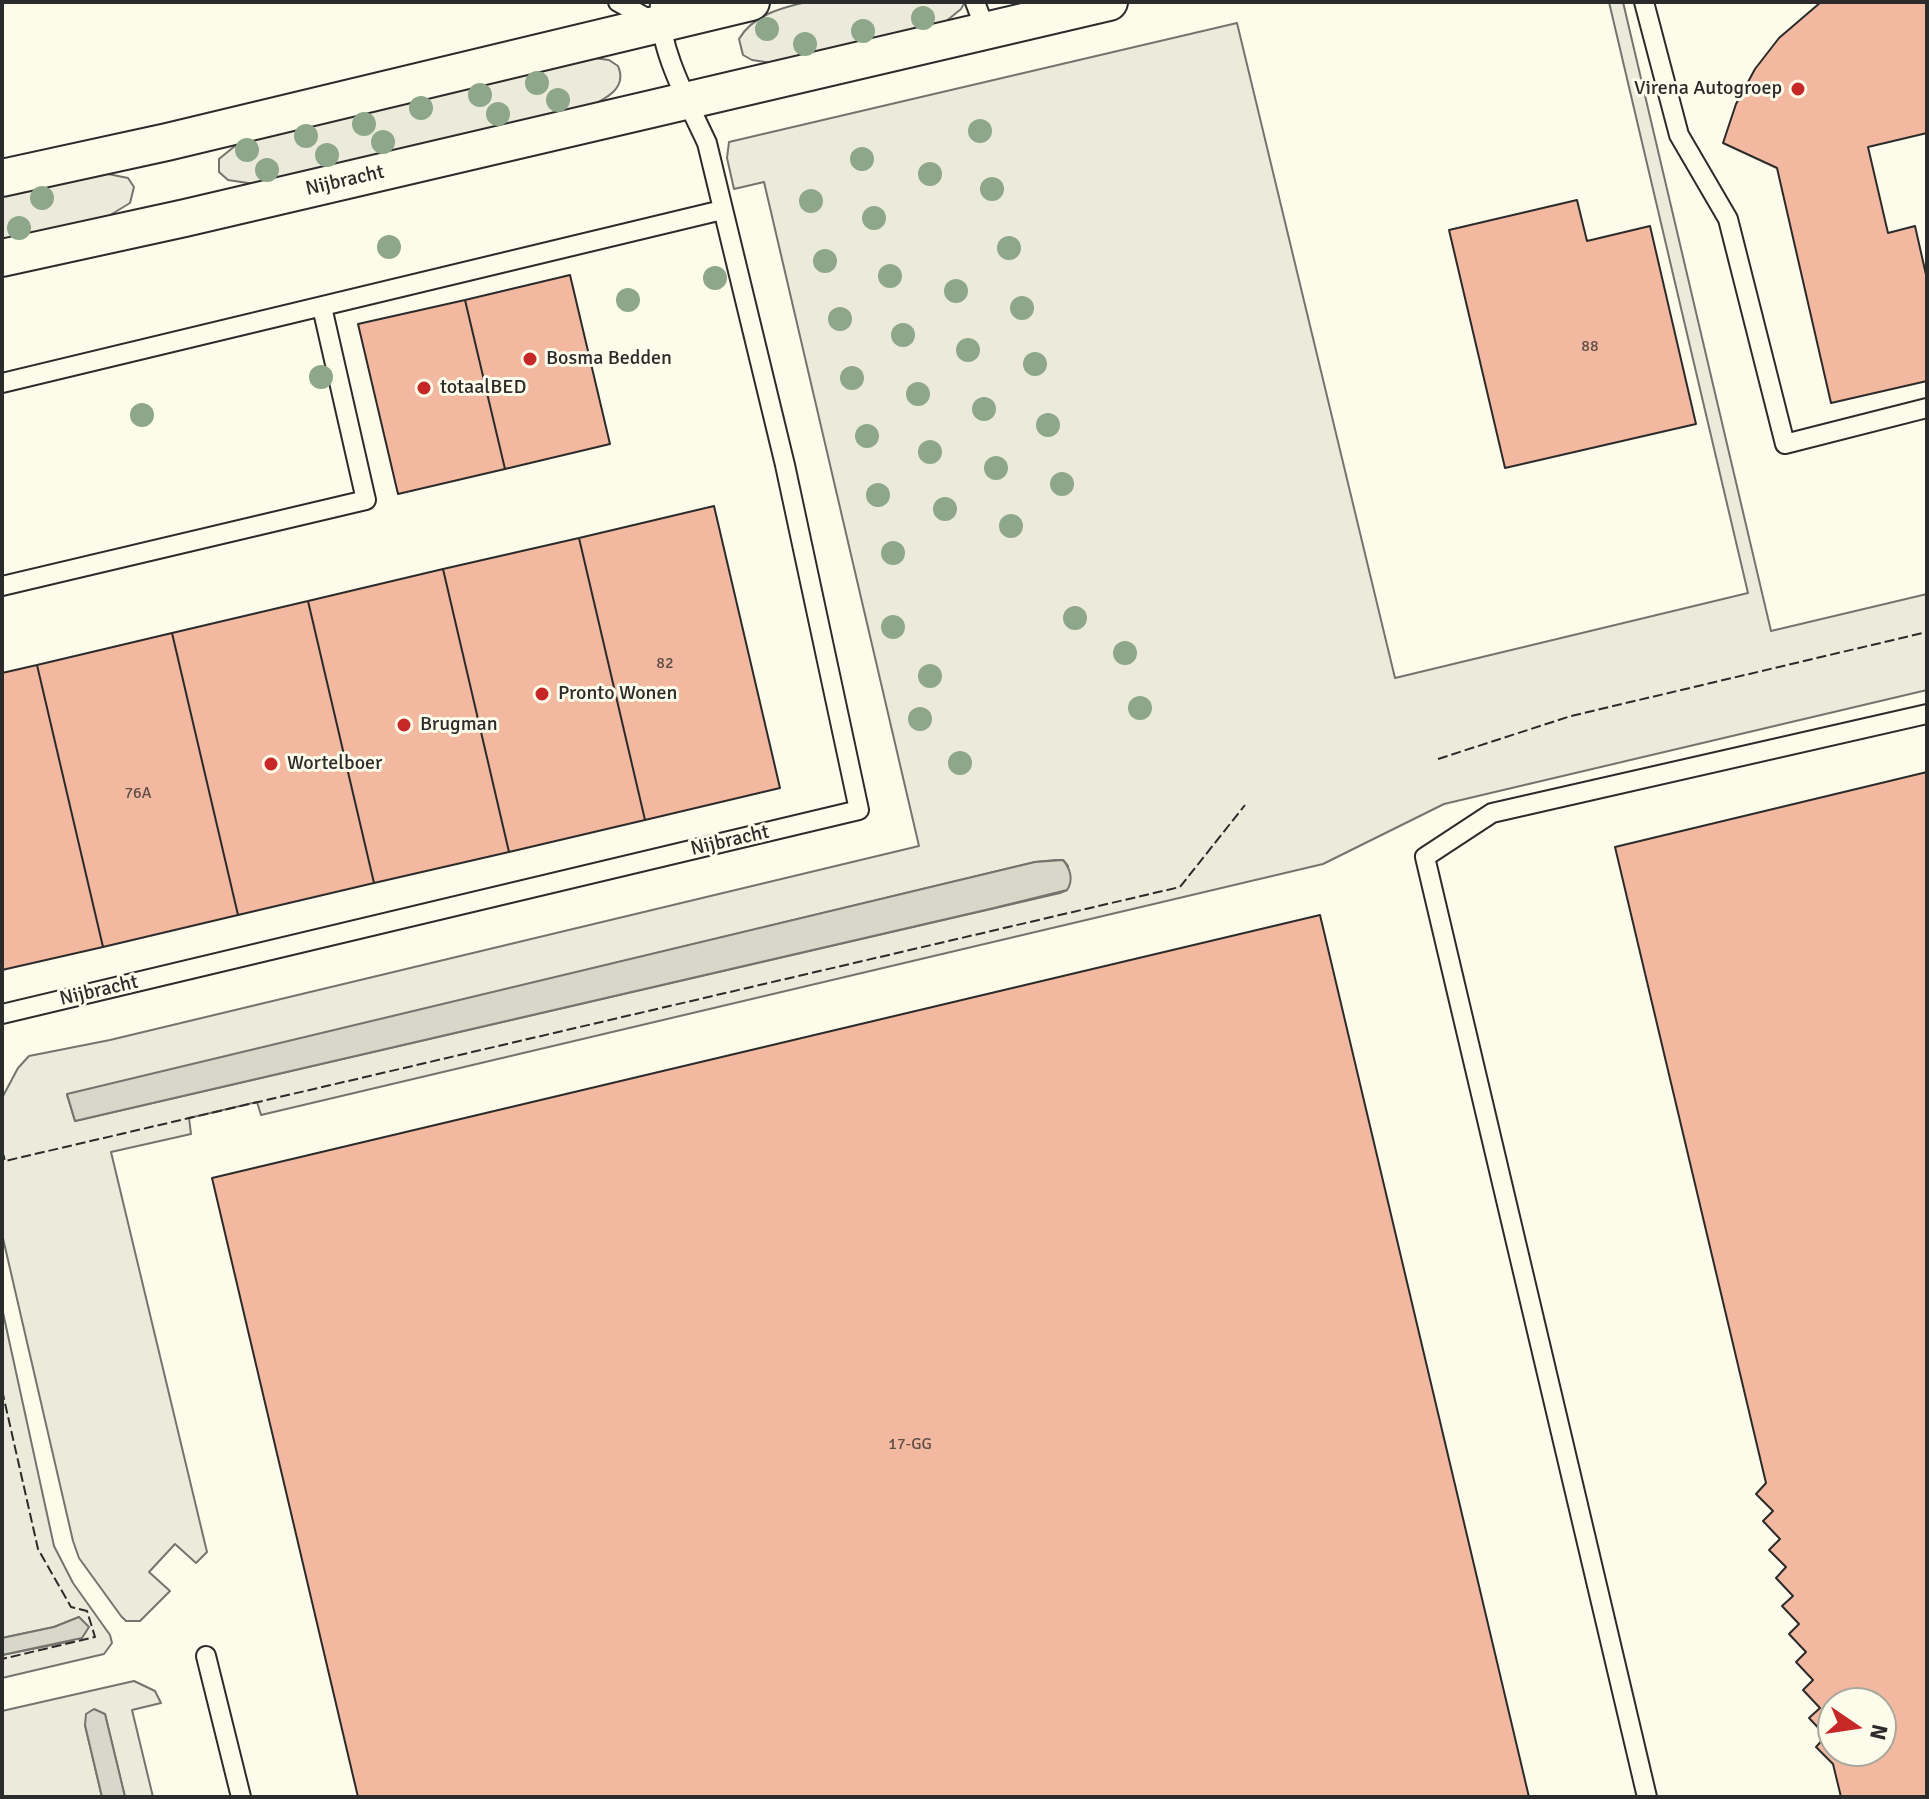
<!DOCTYPE html>
<style>
body{margin:0}
#map{position:relative;width:1929px;height:1799px;overflow:hidden;background:#fdfbea;font-family:Signika,sans-serif}
canvas{display:block}
.frame{position:absolute;inset:0;border:4px solid #2b2b2b;pointer-events:none}
.north{position:absolute;left:1817px;top:1687px;width:80px;height:80px;box-sizing:border-box;background:#fdfbea;border:2px solid #a9a89e;border-radius:50%;rotate:103deg;font-size:22px;font-weight:700;line-height:32px;text-align:center;color:#2b2b2b}
.north::after{content:'';display:block;margin:auto;width:28px;height:36px;background:#c62828;clip-path:polygon(50% 0,100% 100%,50% 72%,0 100%)}
</style>
<div id="map">
<canvas width="1929" height="1799"></canvas>
<div class="frame"></div>
<div class="north">N</div>
</div>
<script>
const g = document.querySelector('canvas').getContext('2d');
g.lineJoin = 'round';
function fill(path, color) { g.fillStyle = color; g.fill(path, 'evenodd'); }
function stroke(path, color, width, dash) { g.strokeStyle = color; g.lineWidth = width; g.lineCap = dash ? 'butt' : 'round'; g.setLineDash(dash || []); g.stroke(path); }
function write(font, color, halo, rows, align = 'center') {
  g.font = font + ' Signika,sans-serif'; g.lineWidth = 6; g.setLineDash([]); g.textBaseline = 'middle'; g.strokeStyle = halo; g.fillStyle = color; for (const [text, x, y, turn = 0] of rows) {
    g.save(); g.translate(x, y); g.rotate((+turn || 0) * Math.PI / 180); g.textAlign = isNaN(turn) ? turn : align; if (halo) g.strokeText(text, 0, 0); g.fillText(text, 0, 0); g.restore();
  }
}
const green = new Path2D(`
 M806 2H965L961 9 944 23 772 63 752 60 743 55 739 39C753 15 781 8 806 2Z
 M1609 2H1623L1771 631 1927 594V690L1444 804 1323 864 261 1115 257 1102 189 1118 191 1134 111 1152 207 1552 196 1563 175 1544 149 1572 170 1591 140 1621H126L121 1616 79 1558 73 1541 2 1234V1160L4 1159 2 1150V1098L18 1068 29 1056 110 1040 919 846 764 182 734 189 727 158 729 142 1237 23 1395 678 1748 593ZM1056 860H1063L1068 866 1067 890 1060 893 75 1121 67 1095 1035 862Z
 M594 58 609 60 618 66C629 91 600 101 581 111L261 185 228 180 219 172V159L241 141Z
 M98 172 128 178 134 187 130 203 102 220 2 247V191Z
 M2 1308 54 1546 73 1583 110 1635 112 1643 104 1654 2 1678V1655L72 1641 79 1617 54 1627 2 1638Z
 M134 1681 155 1691 161 1703 132 1710 153 1797H125L105 1714 85 1725 102 1797H2V1711Z`);
fill(green, '#ecebdb');
stroke(green, '#74746e', 2);
const water = new Path2D(`
 M1063 860C1070 868 1074 880 1067 890L994 908 75 1121 67 1094 1035 862Z
 M79 1617 89 1627 82 1638 2 1655V1638L54 1627Z
 M94 1709 105 1714 125 1797H102L85 1725 86 1714Z`);
fill(water, '#d8d7c9');
stroke(water, '#74746e', 2);
const building = new Path2D(`
 M1821 2H1927V133L1868 147 1888 233 1915 226 1927 279V381L1831 403 1777 168 1723 143 1736 104 1755 69 1779 38Z
 M1577 200 1587 241 1650 226 1696 424 1505 468 1449 230Z
 M570 275 610 444 505 469 465 300Z
 M465 300 505 469 398 494 358 324Z
 M714 506 780 788 645 820 579 538Z
 M579 538 645 820 509 852 443 569Z
 M443 569 509 852 374 883 308 601Z
 M308 601 374 883 238 915 172 633Z
 M172 633 238 915 103 947 37 665Z
 M37 665 103 947 2 970V673Z
 M1927 772V1797H1841L1833 1764 1816 1747 1826 1736 1809 1718 1820 1708 1803 1690 1813 1680 1796 1662 1806 1652 1789 1634 1799 1624 1782 1606 1793 1596 1776 1578 1786 1567 1769 1550 1780 1539 1763 1521 1773 1511 1756 1494 1766 1483 1615 847ZM1833 1703H1881V1751H1833Z
 M1320 915 1529 1797H358L212 1178Z`);
fill(building, '#f2b8a0');
stroke(building, '#2b2b2b', 2);
const lane = new Path2D(`
 M618 2 654 22
 M975 2 986 31
 M1644 2 1679 135 1728 219 1785 444 1927 408
 M2 383 722 210
 M2 586 366 500 322 307
 M2 1014 859 810 785 465 707 143C688 102 657 46 660 2
 M206 1656 241 1797
 M1647 1797 1425 857 1492 813 1927 714`);
const street = new Path2D(`
 M2 178 167 142 751 2
 M2 258 185 218 1109 2`);
stroke(lane, '#2b2b2b', 22);
stroke(street, '#2b2b2b', 40);
stroke(lane, '#fdfbea', 18);
stroke(street, '#fdfbea', 36);
stroke(new Path2D(`
 M1438 759 1571 716 1927 632
 M2 1150 5 1161 1180 887 1245 805
 M2 1390 38 1549 71 1607 87 1611 95 1637 2 1659`), '#2b2b2b', 2, [10, 4]);
g.fillStyle = '#8ea78a';
for (const [x, y] of [
 [923,18],
 [767,29],
 [863,31],
 [805,44],
 [537,83],
 [480,95],
 [558,100],
 [421,108],
 [498,114],
 [364,124],
 [980,131],
 [306,136],
 [383,142],
 [247,150],
 [327,155],
 [862,159],
 [267,170],
 [930,174],
 [992,189],
 [42,198],
 [811,201],
 [874,218],
 [19,228],
 [389,247],
 [1009,248],
 [825,261],
 [890,276],
 [715,278],
 [956,291],
 [628,300],
 [1022,308],
 [840,319],
 [903,335],
 [968,350],
 [1035,364],
 [321,377],
 [852,378],
 [918,394],
 [984,409],
 [142,415],
 [1048,425],
 [867,436],
 [930,452],
 [996,468],
 [1062,484],
 [878,495],
 [945,509],
 [1011,526],
 [893,553],
 [1075,618],
 [893,627],
 [1125,653],
 [930,676],
 [1140,708],
 [920,719],
 [960,763]
]) { g.beginPath(); g.arc(x, y, 12, 0, 2 * Math.PI); g.fill(); }
for (const [x, y, r, color] of [
 [1798,89,8,"#c62828"],
 [530,359,8,"#c62828"],
 [424,388,8,"#c62828"],
 [542,694,8,"#c62828"],
 [404,725,8,"#c62828"],
 [271,764,8,"#c62828"]
]) { const dot = new Path2D(); dot.arc(x, y, r, 0, 2 * Math.PI); g.fillStyle = color; g.fill(dot); stroke(dot, '#fdfbea', 3); }
write('16px', '#5d4e48', null, [
 ["88",1590,347],
 ["82",665,664],
 ["76A",138,794],
 ["17-GG",910,1445]
]);
write('20px', '#2b2b2b', '#fdfbea', [
 ["Virena Autogroep",1782,89,"right"],
 ["Bosma Bedden",546,359],
 ["totaalBED",440,388],
 ["Pronto Wonen",558,694],
 ["Brugman",420,725],
 ["Wortelboer",287,764]
], 'left');
write('20px', '#2b2b2b', '#fdfbea', [
 ["Nijbracht",345,181,-13],
 ["Nijbracht",730,841,-13],
 ["Nijbracht",99,991,-13]
]);
</script>
